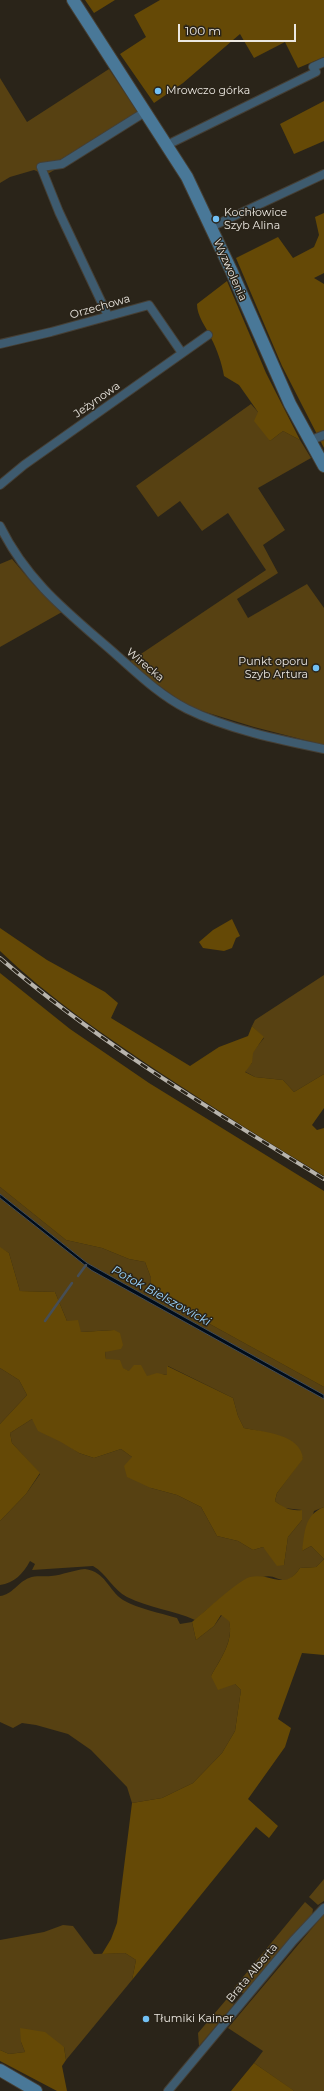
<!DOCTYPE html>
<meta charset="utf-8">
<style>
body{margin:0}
#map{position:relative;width:324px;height:2091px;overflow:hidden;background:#2a2419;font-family:Montserrat,sans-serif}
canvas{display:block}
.scale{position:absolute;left:178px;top:24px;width:118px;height:18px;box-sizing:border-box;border:2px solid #ebe7e0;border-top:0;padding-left:5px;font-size:12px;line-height:14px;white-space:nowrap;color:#ebe7e0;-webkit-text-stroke:3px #2a2419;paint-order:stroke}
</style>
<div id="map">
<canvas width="324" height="2091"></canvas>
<div class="scale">100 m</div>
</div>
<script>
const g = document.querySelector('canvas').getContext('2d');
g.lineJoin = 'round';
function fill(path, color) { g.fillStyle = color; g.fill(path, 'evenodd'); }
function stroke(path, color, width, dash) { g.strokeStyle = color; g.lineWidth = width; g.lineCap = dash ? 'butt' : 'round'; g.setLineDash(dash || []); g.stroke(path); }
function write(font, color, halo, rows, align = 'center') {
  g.font = font + ' Montserrat,sans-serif'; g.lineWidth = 3; g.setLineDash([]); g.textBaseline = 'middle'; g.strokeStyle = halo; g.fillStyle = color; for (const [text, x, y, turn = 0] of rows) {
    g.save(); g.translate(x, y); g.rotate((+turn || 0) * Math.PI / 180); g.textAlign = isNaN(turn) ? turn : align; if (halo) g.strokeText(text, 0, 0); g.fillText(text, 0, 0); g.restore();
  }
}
fill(new Path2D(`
 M109 69 141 117 46 175 34 170 10 177 0 183V78L27 122Z
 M251 404 258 412 270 441 283 431 300 440 311 458 258 488 285 530 263 545 278 573 237 599 248 618 307 584 324 608V745L254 727 189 707 151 680 129 662 266 570 228 513 202 531 180 501 158 517 136 486Z
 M12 559 34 585 62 612 0 647V564Z
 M324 975V1074L294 1092 283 1080 255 1077 244 1071 252 1063V1053L264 1038 252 1026 255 1020Z
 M0 1187 66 1240 102 1248 129 1259 145 1262 151 1278 150 1291 324 1387V1395L87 1263 0 1194Z
 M0 1198 91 1270 324 1399V1507L314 1511 302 1551 311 1546 324 1559 316 1567 300 1568C284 1592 278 1572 263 1577 232 1588 219 1599 195 1620 173 1610 149 1608 127 1597 113 1590 107 1574 93 1566L32 1570 35 1564 30 1561C23 1574 14 1583 0 1585V1521L26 1494 40 1474 12 1443 10 1433 32 1419 79 1453 94 1458 121 1449 132 1457 151 1488 177 1495 201 1507 217 1536 238 1541 253 1550 263 1547 284 1565 288 1537 302 1520V1510L284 1508 275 1501 277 1493 303 1458 263 1432 244 1428 238 1416 233 1398 168 1366 167 1375C155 1372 152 1377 145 1376 131 1374 118 1366 106 1359L105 1352 114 1330 81 1332 67 1321 55 1292 20 1291 9 1253 0 1248Z
 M0 1368 19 1380 27 1395 0 1424Z
 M85 1569C106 1572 108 1590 123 1600 139 1609 160 1613 177 1618L180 1624 192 1622 196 1640 214 1626 222 1615 229 1620C234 1641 221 1658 211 1676L235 1684 241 1690 235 1731 222 1753 193 1783 162 1798 132 1803 127 1787 91 1750 68 1734 36 1725 22 1723 13 1728 0 1722V1596C12 1595 18 1582 29 1578 36 1575 44 1577 51 1576 63 1575 73 1570 85 1569Z
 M324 1879V1901L318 1905 309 1897Z
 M305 1902 313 1909 312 1916 244 1994 234 1988Z
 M324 1914V2091H294L254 2063 263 2051 228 2028Z
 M63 1925 73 1926 94 1954 125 1953 136 1960 132 1980 66 2060 64 2047 21 2042 25 2052 9 2054 0 2050V1940L44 1932Z
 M231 1994 234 2002 233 2006 199 2046 198 2033Z`), '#574112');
fill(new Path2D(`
 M85 0H115L94 13Z
 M160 0H324V57L298 68 285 42 254 58 240 34 183 83 154 103 120 54 146 37 134 15Z
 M324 101V141L294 154 280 124Z
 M324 213V273L314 278 324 284V448L282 366 236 258 278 237 293 258 314 247 319 235 315 217Z
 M227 281 266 373 300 440 283 431 270 441 254 421 258 412 239 385 224 376C222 364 217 349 211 338 206 326 197 317 197 304Z
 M232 919 240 936 236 938 232 948 224 951 203 948 199 942 213 930Z
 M0 928 47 960 105 992 118 1003 111 1018 190 1066 219 1047 248 1036 252 1026 264 1037 253 1053 252 1063 245 1072 255 1077 283 1080 294 1092 324 1074V1108L312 1125 317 1130 324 1128V1176C269 1143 215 1109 162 1074 105 1036 49 998 0 951Z
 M0 973 70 1029 149 1083 324 1191V1387L150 1291 151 1278 145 1262 129 1259 102 1248 66 1240 0 1187Z
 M0 1247 9 1253 20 1291 55 1292 67 1321 78 1320 81 1332 114 1330 120 1333 123 1345 121 1349 105 1352 106 1359 120 1360 123 1368 129 1371 134 1365H141L147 1376 157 1373 167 1375V1366L233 1398 238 1416 244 1428C264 1432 301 1434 303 1459L277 1493 275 1501C284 1508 290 1511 302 1510V1520L288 1537 284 1565 277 1566 263 1547 253 1550 238 1541 217 1536 201 1507 177 1495 151 1488 127 1477 124 1466 132 1457 121 1449 94 1458 79 1453 61 1442 38 1431 32 1419 10 1433 12 1443 40 1473 26 1494 0 1521V1424L27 1395 19 1380 0 1368Z
 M324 1507V1655L302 1653 278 1719 291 1728 285 1747 248 1799 278 1826 269 1838 256 1827 132 1980 136 1960 125 1953 102 1954 111 1939 117 1923 132 1803 162 1798 193 1783 222 1753 235 1731 241 1690 235 1684 218 1690 211 1676C221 1658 234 1641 229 1621L221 1615 214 1626 196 1640 192 1622C202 1614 240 1579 250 1577 272 1572 284 1592 300 1568L316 1567 324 1559 311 1546 302 1551C305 1532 304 1515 324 1507Z
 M20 2028 45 2032 64 2047 66 2060 62 2066 67 2091H57L0 2061V2050L9 2054 25 2052 21 2042Z
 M254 2063 293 2090 294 2091H231Z`), '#654906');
const water = new Path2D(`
 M0 1194 87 1263 324 1395V1399L91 1270 0 1198Z`);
fill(water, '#000d1b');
stroke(water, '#464e56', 1);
stroke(new Path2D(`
 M78 1276 86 1265
 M45 1321 72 1283`), '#464e56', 2.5);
const street = new Path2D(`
 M167 145 316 72 313 67 324 62
 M211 227 324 174
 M108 316 59 212 41 167 62 164 145 112
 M0 344 51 332 149 305 182 353
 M309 441 324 435
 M0 485 24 465 208 335
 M0 526C27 581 67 612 112 651 136 672 159 695 187 709 227 729 280 740 324 749
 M168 2091 293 1941 324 1908`);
const secondary = new Path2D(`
 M73 0 187 177 231 270 290 404 324 466
 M0 2070 36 2091`);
stroke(street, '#453f35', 10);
stroke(secondary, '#453f35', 14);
stroke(street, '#3e5b6f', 8);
stroke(secondary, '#497898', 12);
const rail = new Path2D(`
 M0 958C100 1044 212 1110 324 1179`);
stroke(rail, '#b8b4ac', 4);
stroke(rail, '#2a2419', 2.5, [8]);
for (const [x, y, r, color] of [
 [158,91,4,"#72c1f5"],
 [216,219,4,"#72c1f5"],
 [316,668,4,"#72c1f5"],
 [146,2019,4,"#72c1f5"]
]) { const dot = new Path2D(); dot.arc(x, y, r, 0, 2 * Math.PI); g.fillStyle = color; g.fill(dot); stroke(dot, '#2a2419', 1.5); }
write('11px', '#ebe7e0', '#2a2419', [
 ["Mrowczo górka",166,91],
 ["Kochłowice",224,213],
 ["Szyb Alina",224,226],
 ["Punkt oporu",308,662,"right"],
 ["Szyb Artura",308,675,"right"],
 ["Tłumiki Kainer",154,2019]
], 'left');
write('11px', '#ebe7e0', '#2a2419', [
 ["Wyzwolenia",230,270,66],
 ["Orzechowa",100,307,-16],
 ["Jeżynowa",97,400,-35],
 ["Wirecka",145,665,40],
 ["Brata Alberta",252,1973,-50]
]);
write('italic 12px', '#99d2fa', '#2a2419', [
 ["Potok Bielszowicki",161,1296,29]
]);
</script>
